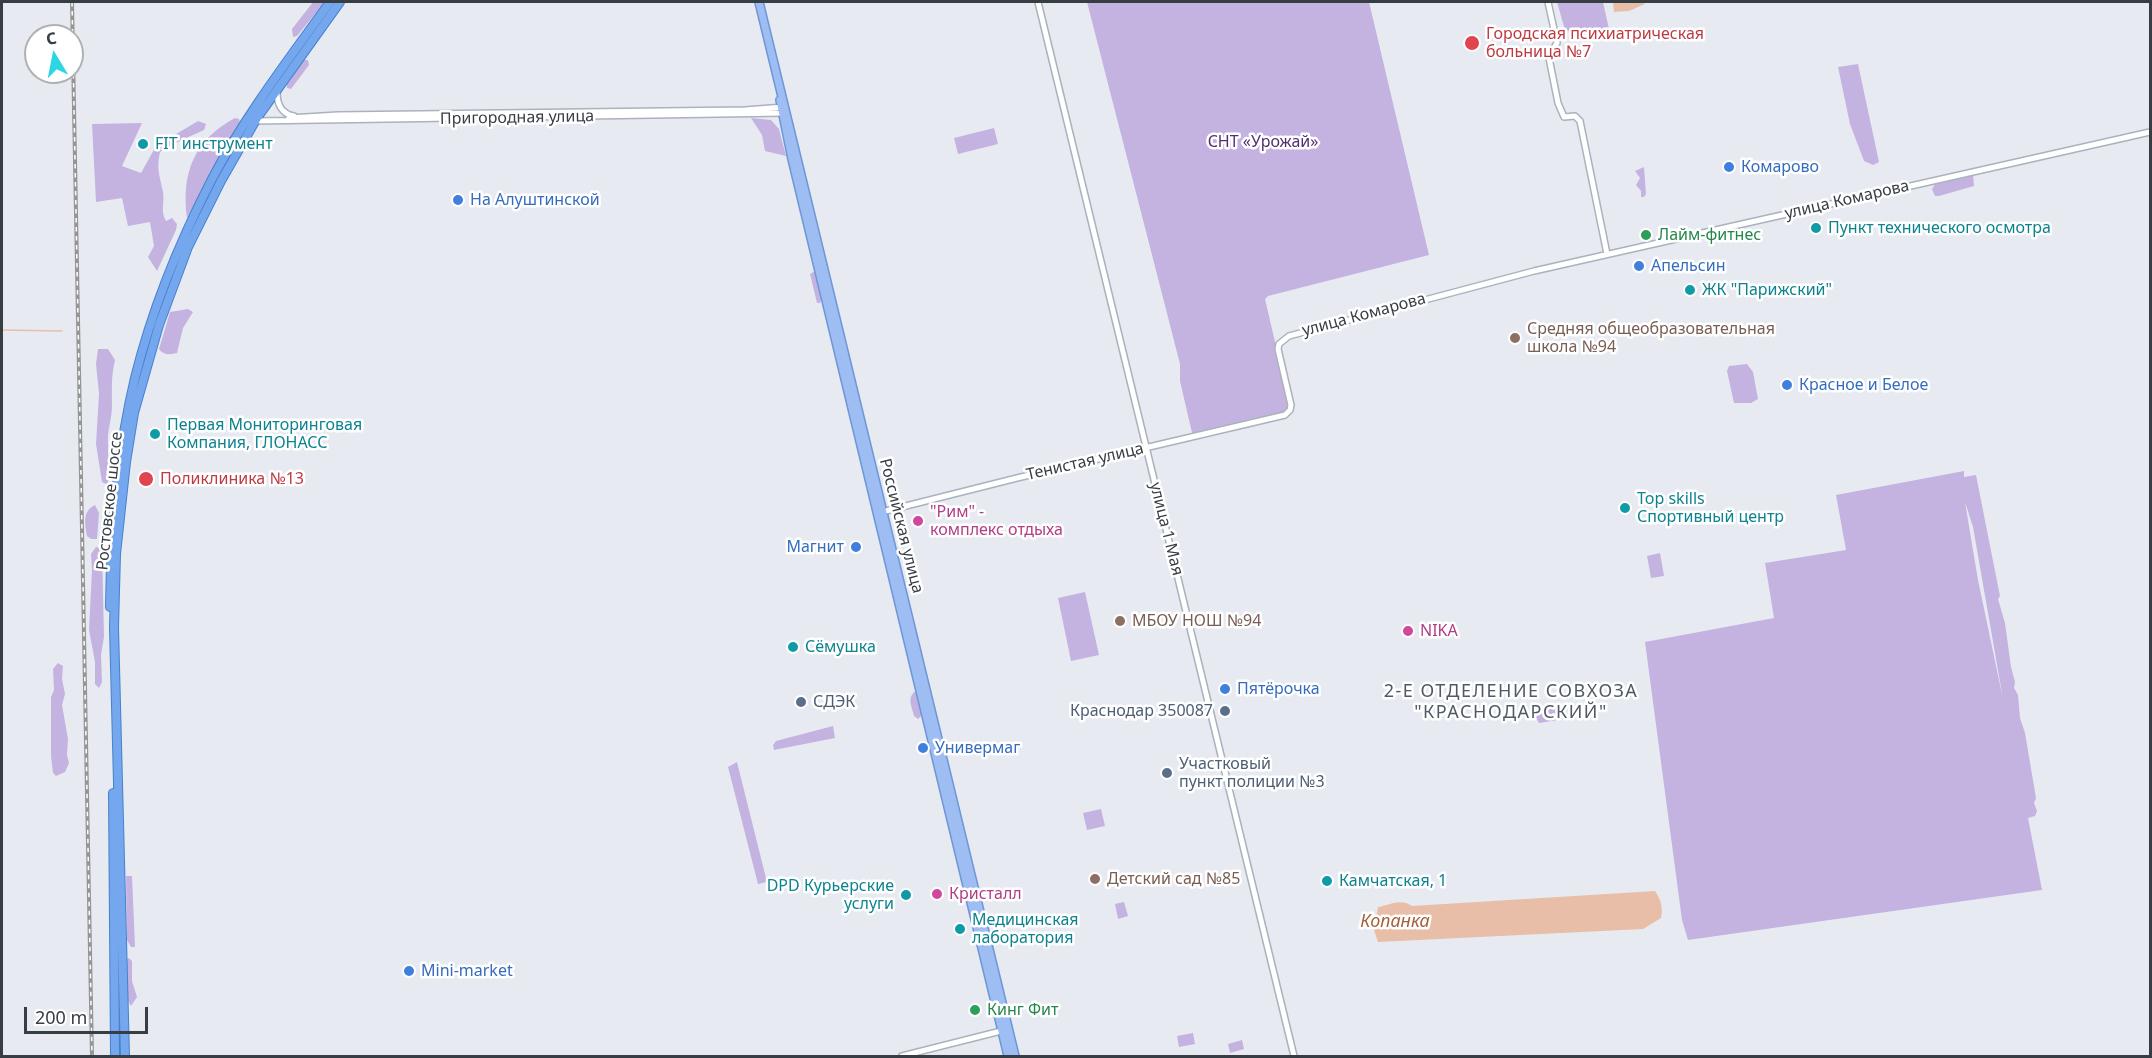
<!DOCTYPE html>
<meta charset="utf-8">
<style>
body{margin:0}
#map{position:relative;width:2152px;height:1058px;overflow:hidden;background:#e7ebf1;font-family:"Noto Sans",sans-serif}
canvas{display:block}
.frame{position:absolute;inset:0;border:3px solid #363d43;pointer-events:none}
.north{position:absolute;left:24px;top:24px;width:60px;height:60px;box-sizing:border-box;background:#fff;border:2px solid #afb1b4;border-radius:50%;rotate:350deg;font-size:16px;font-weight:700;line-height:24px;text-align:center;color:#363d43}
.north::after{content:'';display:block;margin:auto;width:21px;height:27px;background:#2cd6e3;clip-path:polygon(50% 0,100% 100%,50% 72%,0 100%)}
.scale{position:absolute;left:24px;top:1007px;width:124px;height:27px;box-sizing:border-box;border:3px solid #363d43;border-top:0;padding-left:8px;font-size:18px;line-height:21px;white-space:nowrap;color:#363d43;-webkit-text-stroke:4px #fff;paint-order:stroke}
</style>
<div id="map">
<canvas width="2152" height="1058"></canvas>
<div class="frame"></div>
<div class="north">С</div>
<div class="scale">200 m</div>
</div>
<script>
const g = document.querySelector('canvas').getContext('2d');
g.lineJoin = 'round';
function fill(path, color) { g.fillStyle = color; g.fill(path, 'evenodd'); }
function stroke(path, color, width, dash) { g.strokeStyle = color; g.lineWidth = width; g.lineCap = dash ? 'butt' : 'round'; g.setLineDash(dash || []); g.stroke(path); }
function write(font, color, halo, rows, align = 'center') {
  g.font = font + ' "Noto Sans",sans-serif'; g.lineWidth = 5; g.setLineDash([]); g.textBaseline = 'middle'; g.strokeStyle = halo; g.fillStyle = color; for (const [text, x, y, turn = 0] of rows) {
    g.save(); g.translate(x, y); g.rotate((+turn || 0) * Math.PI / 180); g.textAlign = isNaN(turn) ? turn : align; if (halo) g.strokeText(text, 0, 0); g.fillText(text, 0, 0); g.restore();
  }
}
fill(new Path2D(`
 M313 2H325L297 36 293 37 292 29Z
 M1087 2H1369L1429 255 1268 296 1265 299 1290 406 1286 413 1196 435 1192 433 1180 381V364Z
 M1557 2H1603L1609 29 1583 34 1565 30Z
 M303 60H308L309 65 291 89 287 88V83Z
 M1858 64 1879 162 1873 165 1864 161 1850 124 1838 67Z
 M235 118 239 119 240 122 187 218C181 173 194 140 235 118Z
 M751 118 771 120 779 129 786 156 765 151 762 135Z
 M198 121 206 124 204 130 171 145 160 152C156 169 160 176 163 192 165 203 160 211 166 221L172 218 177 224 176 230 157 271 148 257 154 246 150 222 128 226 122 198 96 202 92 124 142 123 122 166 141 173 156 146Z
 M994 128 998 144 958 154 954 138Z
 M1644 167 1646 194 1644 197H1641V191L1636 185 1640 178 1635 171Z
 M1973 174 1974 186 1939 196H1935L1932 189 1935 184Z
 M815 271 822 298 820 303H817L810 274Z
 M188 309 193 312 183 328 177 353C170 355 163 355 159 349L170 312Z
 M98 349H108L115 360C111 376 112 390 112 406 112 419 107 431 108 443 108 457 109 471 108 485L102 482 96 444 99 394 96 364Z
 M1747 364 1753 372 1758 399 1751 403H1734L1727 371 1729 366Z
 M1964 471V477L1976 475 1998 586 2000 596 1998 599 2005 623 2011 667 2015 682 2014 688 2018 695 2020 718 2025 733 2036 798 2034 803 2037 811 2035 816 2028 818 2042 890 1688 940 1682 920 1645 642 1774 618 1765 563 1846 550 1836 495ZM1965 502 1973 527 2003 699 1978 580Z
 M95 505 99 513 97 539H91L87 536C85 524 82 511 95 505Z
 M96 547 102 548 104 637 101 655 102 682 99 688 95 684V662L89 630 92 570 91 554Z
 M1660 553 1664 576 1651 578 1647 556Z
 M1085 592 1099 655 1071 661 1058 598Z
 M58 663 63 666 62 679 65 694 62 705 68 739 67 755 69 763 65 772 56 776 53 773 51 756V697L54 690 53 669Z
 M914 692H917L923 714 918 719 914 716C912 707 907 699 914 692Z
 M1559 706 1564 719 1539 723 1532 710Z
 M833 726 835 738 774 750 773 745 776 741Z
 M737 762 767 882 758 884 728 767Z
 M1101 809 1105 826 1087 830 1083 813Z
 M126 876H132L135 947H131L127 940Z
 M1124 902 1128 916 1118 919 1115 904Z
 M129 958 132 961V981L137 997 131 1006 128 1001 126 960Z
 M1193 1033 1195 1044 1179 1047 1177 1036Z
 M1242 1040 1244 1049 1230 1053 1228 1044Z`), '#c4b3e1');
fill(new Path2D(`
 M1613 2H1642L1645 4 1629 11 1614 12Z
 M1655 891C1661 900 1663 907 1661 918L1643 929 1378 942 1374 930 1378 907C1389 905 1401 898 1412 906Z`), '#e8bea9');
stroke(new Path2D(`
 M2 330 62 331`), '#e8bea9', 1.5);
const minor = new Path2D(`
 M1038 2 1294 1056
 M1548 2 1557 43 1550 54 1549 58 1558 103 1564 117 1575 116 1580 121 1607 254
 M277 92C277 103 281 114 294 116
 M289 118 338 115 745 110 784 107
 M254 121 785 113
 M882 512 1017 478 1285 415 1290 410 1291 405 1278 349 1279 344 1289 336 1534 271 2150 132
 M902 1056 1005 1030`);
const major = new Path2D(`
 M759 2 1015 1056
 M780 100 792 159 1008 1056`);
const highway = new Path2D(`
 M110 607C111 530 117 453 135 378 152 309 180 241 212 179 245 116 289 59 330 2
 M113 793 115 1056
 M125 1056 114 627 116 554 126 462 134 413 159 325 188 247 221 181 257 118 340 2`);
stroke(minor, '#aab2bc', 8);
stroke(major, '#6f97d6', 10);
stroke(highway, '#4682cc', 10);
stroke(minor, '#fff', 5);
stroke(major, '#9dbdf3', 7);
stroke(highway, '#74a7ee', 8);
const rail = new Path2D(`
 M72 2 92 1056`);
stroke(rail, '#959595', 4);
stroke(rail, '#fff', 1.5, [4.5]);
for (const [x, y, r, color] of [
 [1472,43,8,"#e0444e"],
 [143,144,6,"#0f9aa8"],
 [1729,167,6,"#3f7fe0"],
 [458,200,6,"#3f7fe0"],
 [1816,228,6,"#0f9aa8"],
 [1646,235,6,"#2e9e5b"],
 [1639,266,6,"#3f7fe0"],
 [1690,290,6,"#0f9aa8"],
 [1515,338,6,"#8d6e63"],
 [1787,385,6,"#3f7fe0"],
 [155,434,6,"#0f9aa8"],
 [146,479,8,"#e0444e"],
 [1625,508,6,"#0f9aa8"],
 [918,521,6,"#d1479c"],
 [856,547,6,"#3f7fe0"],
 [1120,621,6,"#8d6e63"],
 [1408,631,6,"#d1479c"],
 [793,647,6,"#0f9aa8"],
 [1225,689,6,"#3f7fe0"],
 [801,702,6,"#5c6f8a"],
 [1225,711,6,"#5c6f8a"],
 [923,748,6,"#3f7fe0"],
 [1167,773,6,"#5c6f8a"],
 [1095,879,6,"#8d6e63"],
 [1327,881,6,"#0f9aa8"],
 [937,894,6,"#d1479c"],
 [906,895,6,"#0f9aa8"],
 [960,929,6,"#0f9aa8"],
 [409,971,6,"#3f7fe0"],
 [975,1010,6,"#2e9e5b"]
]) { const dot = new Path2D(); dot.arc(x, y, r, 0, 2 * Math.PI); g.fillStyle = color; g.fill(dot); stroke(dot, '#fff', 2); }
write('16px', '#be3a42', '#fff', [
 ["Городская психиатрическая",1486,34],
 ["больница №7",1486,52],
 ["Поликлиника №13",160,479]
], 'left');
write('16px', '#363d43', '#fff', [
 ["Пригородная улица",517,118,-1],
 ["улица Комарова",1847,200,-13],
 ["улица Комарова",1364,315,-15],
 ["Тенистая улица",1085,462,-13],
 ["Ростовское шоссе",110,501,-84],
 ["Российская улица",901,526,76],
 ["улица 1 Мая",1166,529,76]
]);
write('16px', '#52306f', '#fff', [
 ["СНТ «Урожай»",1263,142]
]);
write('16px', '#0d838f', '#fff', [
 ["FIT инструмент",155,144],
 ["Пункт технического осмотра",1828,228],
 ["ЖК \"Парижский\"",1702,290],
 ["Первая Мониторинговая",167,425],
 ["Компания, ГЛОНАСС",167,443],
 ["Top skills",1637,499],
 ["Спортивный центр",1637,517],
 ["Сёмушка",805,647],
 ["Камчатская, 1",1339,881],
 ["DPD Курьерские",894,886,"right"],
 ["услуги",894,904,"right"],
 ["Медицинская",972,920],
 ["лаборатория",972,938]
], 'left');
write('16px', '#366cbe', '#fff', [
 ["Комарово",1741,167],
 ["На Алуштинской",470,200],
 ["Апельсин",1651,266],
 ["Красное и Белое",1799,385],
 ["Магнит",844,547,"right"],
 ["Пятёрочка",1237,689],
 ["Универмаг",935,748],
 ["Mini-market",421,971]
], 'left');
write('16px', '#27864d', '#fff', [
 ["Лайм-фитнес",1658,235],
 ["Кинг Фит",987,1010]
], 'left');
write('16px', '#785e54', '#fff', [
 ["Средняя общеобразовательная",1527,329],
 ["школа №94",1527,347],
 ["МБОУ НОШ №94",1132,621],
 ["Детский сад №85",1107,879]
], 'left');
write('16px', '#b23c85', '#fff', [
 ["\"Рим\" -",930,512],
 ["комплекс отдыха",930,530],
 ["NIKA",1420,631],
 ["Кристалл",949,894]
], 'left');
write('16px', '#4e5e75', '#fff', [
 ["СДЭК",813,702],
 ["Краснодар 350087",1213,711,"right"],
 ["Участковый",1179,764],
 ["пункт полиции №3",1179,782]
], 'left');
g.letterSpacing = '1.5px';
write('18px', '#4f5a65', '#fff', [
 ["2-Е ОТДЕЛЕНИЕ СОВХОЗА",1511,692],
 ["\"КРАСНОДАРСКИЙ\"",1511,713]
]);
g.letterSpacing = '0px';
write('italic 18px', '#a45f3b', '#fff', [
 ["Копанка",1395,922]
]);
</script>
